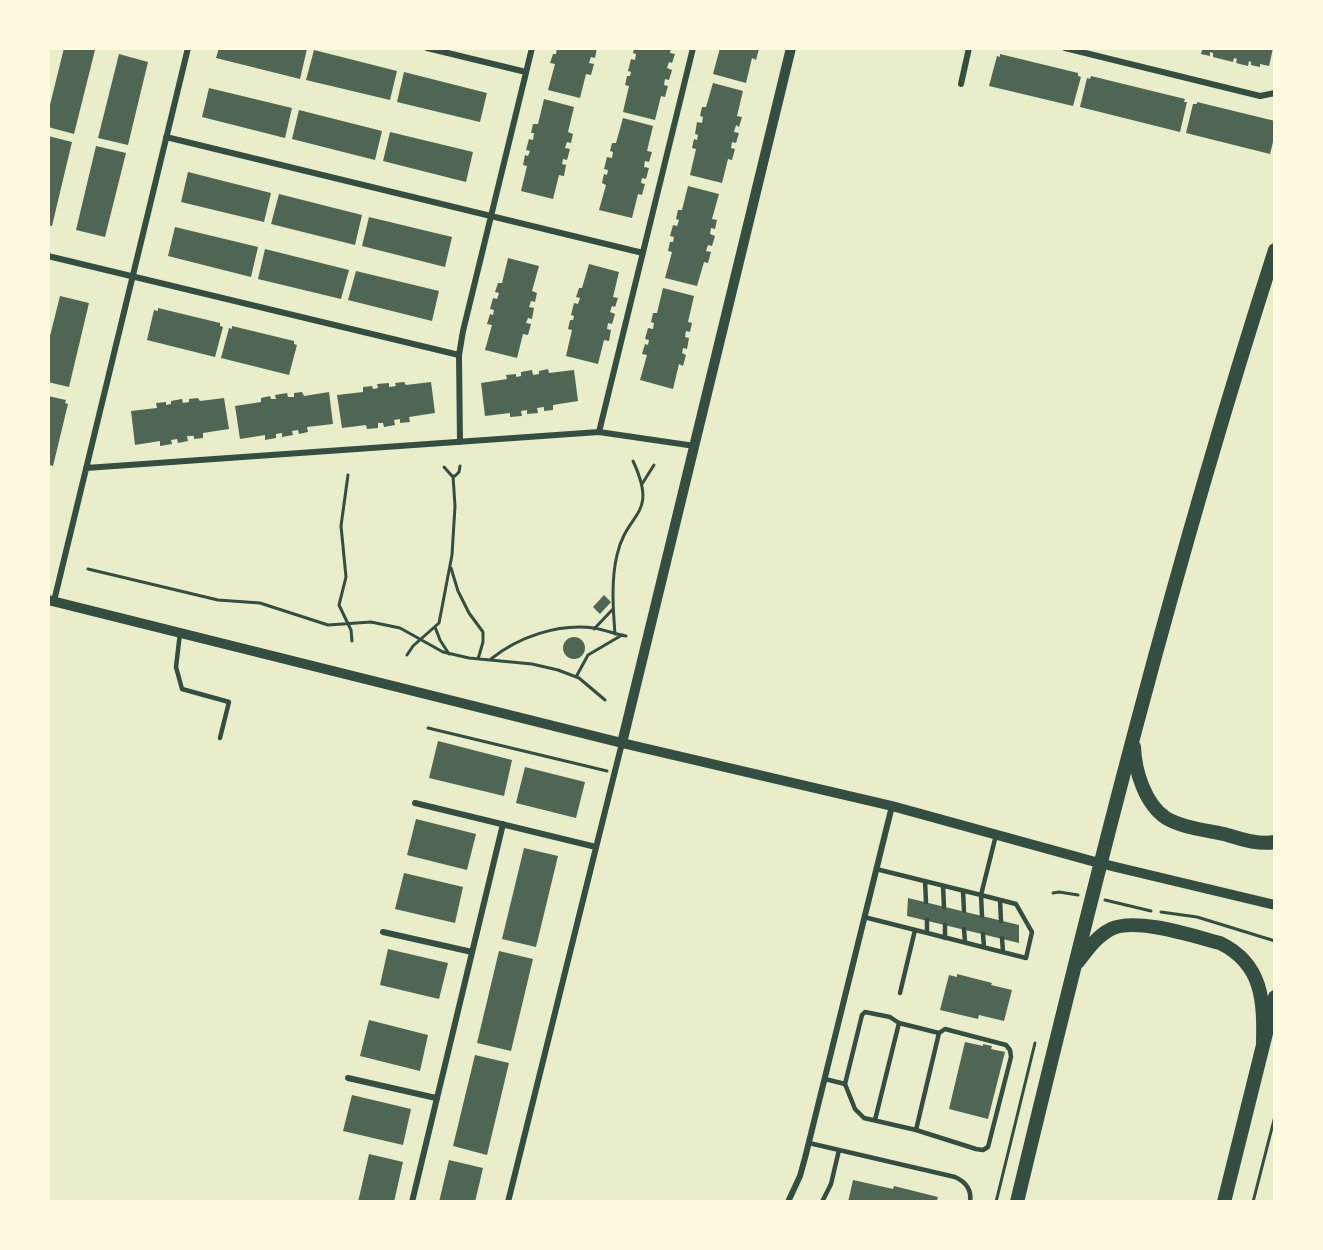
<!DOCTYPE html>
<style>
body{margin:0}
#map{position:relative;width:1323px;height:1250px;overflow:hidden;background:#e9edc9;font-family:Ubuntu,sans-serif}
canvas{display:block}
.frame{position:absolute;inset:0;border:50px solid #fefae0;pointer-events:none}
</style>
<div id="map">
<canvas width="1323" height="1250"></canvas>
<div class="frame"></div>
</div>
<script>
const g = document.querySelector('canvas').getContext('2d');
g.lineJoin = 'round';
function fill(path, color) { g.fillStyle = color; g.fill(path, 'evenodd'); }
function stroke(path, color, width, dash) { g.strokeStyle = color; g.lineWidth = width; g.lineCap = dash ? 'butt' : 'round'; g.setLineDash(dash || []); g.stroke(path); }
fill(new Path2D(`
 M64 48 95 50 74 134 48 127V113Z
 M219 48H301L307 49 300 79 216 58Z
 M557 48H597L595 58 591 57 589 63 594 64 591 75 586 74 580 98 548 90 555 64 550 63 553 54H556Z
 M634 48H671L670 53 675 54 672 63 669 62 667 68 672 70 669 80 665 79 664 85 668 86 665 97 661 96 655 120 623 112 629 86 625 85 627 76H630L631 72 628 71 631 59 635 60 636 54 633 53Z
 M720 48 759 49 756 60 752 58 746 83 713 74Z
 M1195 48H1273L1269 66 1260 64V67L1251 65V62L1249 61 1248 66 1236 63 1237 59 1234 58 1233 62 1213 57V53L1210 52V56L1201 54 1202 50Z
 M314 50 397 71 390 100 306 80Z
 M119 54 148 62 128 145 98 138Z
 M1000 54 1078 73V76L1081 77 1073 106 989 86 997 56 1000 57Z
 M404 72 487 93 480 122 397 102Z
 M1091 76 1185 99 1184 102H1187L1180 132 1080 107 1087 78 1090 79Z
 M713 83 743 91 737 116 742 117 739 127 736 125 734 132 739 133 736 143 732 142 731 148 735 149 732 160 728 159 722 183 690 175 696 149 692 148 694 139 697 140 698 135 695 134 697 122 702 123 703 117 700 116 702 107H706Z
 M209 88 292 108 285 138 202 117Z
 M544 99 574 107 568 132 573 134 571 143 567 142 565 148 570 149 567 160 563 159 562 164 566 165 564 176 559 175 553 199 521 191 527 166 523 165 525 155 528 156 530 151 526 150 529 139 533 140 534 133H531L533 124H538Z
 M1197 102 1275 121V134L1270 154 1186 133 1193 104H1197Z
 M299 110 382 131 375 160 292 139Z
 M623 118 653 126 647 151 652 152 649 162 645 161 644 167 649 168 646 179 642 178 641 183 645 184 642 195 638 194 632 218 599 210 606 185 602 183 604 174 607 175 608 170 604 169 607 157 612 158 613 152 610 151 612 143H616Z
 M390 132 473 152 466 182 383 161Z
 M48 136 72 142 52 226 48 225Z
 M96 146 126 153 105 237 76 230Z
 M188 172 271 193 264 222 181 202Z
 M688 186 719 194 712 219 717 220 715 229 711 228 710 234 715 236 712 246 708 245 706 251 711 252 708 263 704 262 697 286 665 278 672 252 668 251 670 242H673L674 237 670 236 673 225 677 226 679 220 676 219 678 210H682Z
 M279 194 362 215 355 245 271 224Z
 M369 217 452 237 445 267 362 246Z
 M175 227 258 247 251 277 168 256Z
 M265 249 349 270 341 299 258 279Z
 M508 258 539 266 532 291 537 293 535 302 531 301 529 307 534 308 532 319 528 318 526 323 531 324 528 335 523 334 517 358 485 350 492 325 487 324 490 314 493 315 494 310 490 309 493 298 497 299 499 293 495 292 498 283H502Z
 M589 264 619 272 613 297 618 298 615 307 612 306 610 312 615 314 612 324 608 323 607 329 611 330 609 341 604 340 598 364 566 356 572 330 568 329 570 320H573L574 316 571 315 574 303 578 304 580 298 576 297 579 288H582Z
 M356 271 439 291 432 321 348 300Z
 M663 288 694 296 688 322 692 323 690 332 686 331 685 337 689 338 687 349 683 348 682 353 686 355 683 366 679 364 673 389 640 380 647 355 642 354 645 344 648 345 649 340 645 339 648 328 653 329 654 323 651 322 653 313H657Z
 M60 296 89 303 69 387 48 382V344Z
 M158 308 220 323V326L223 327 215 357 147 340 154 310 158 311Z
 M232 326 294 341V344L297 345 289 375 221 358 229 328 232 329Z
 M548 369 549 373 574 370 578 401 553 405V410L544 411V407L537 408 538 413 527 414V410L521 411 522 416 510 417V413L485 416 481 383 507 379 506 375 516 374V377L521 376V372L532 370 533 375 539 374V371Z
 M404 382 406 385 431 382 435 413 409 417 410 422 400 423V419L394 420 395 425 384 427 383 423H378V428L367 429 366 425 342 428 337 395 363 392V387L372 386 373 389 378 388 377 384 389 383V387L396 386 395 383Z
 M302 392 304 396 329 392 333 424 307 427 308 432 299 434 298 430 292 431 293 435 282 437V433L276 434V438L265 440V435L240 439 235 406 261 402V398L270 396 271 399H276L275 395 287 393 288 397H294V393Z
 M48 396 66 400 65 403 68 404 53 466 50 465 49 472Z
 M198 398 200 401 224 398 229 429 203 433V438L194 439V436H187L188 441 178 443 177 439 171 440 172 444 160 446V441L135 445 131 411 157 408 156 403 166 402V405L171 404V401L182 399 183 403 189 402V399Z
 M604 595 611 602 600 614 593 607Z
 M563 648a11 11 0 1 1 22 0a11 11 0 1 1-22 0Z
 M438 741 512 760 504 796 429 778Z
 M525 767 585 782 576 818 516 803Z
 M416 819 476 834 467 870 407 855Z
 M524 848 558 856 536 947 502 939Z
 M404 873 463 887 455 923 395 909Z
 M908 898 1019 925V943L907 916Z
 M388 949 448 963 439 999 380 985Z
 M499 951 533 959 511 1051 477 1043Z
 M957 974 992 983 991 985 1012 990 1004 1021 979 1015 978 1019 940 1010 949 975 957 977Z
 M369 1020 428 1035 420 1071 360 1056Z
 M965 1042 983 1046V1044L992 1046 991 1049 1005 1052 988 1119 949 1109Z
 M475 1055 509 1063 487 1155 453 1146Z
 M352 1095 411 1109 403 1145 343 1131Z
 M369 1154 403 1162 394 1202H358Z
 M449 1160 483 1168 475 1202H439Z
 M853 1180 893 1189 894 1186 938 1197 937 1200 941 1202H848Z`), '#4f6655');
stroke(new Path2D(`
 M444 467 452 476H455L459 472 460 466
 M348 475 341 526 346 577 339 605 351 630 352 641
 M642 484 654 465
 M451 568 458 591 469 613 483 632V642L478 659
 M88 569 218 600 260 603 328 625 371 622 400 628 443 652 469 658 532 664 558 670 579 678 605 700
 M435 627 440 640 449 654
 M594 629 613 609
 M615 634C613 608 611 580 617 555 627 510 659 517 633 461
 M407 655 413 646 439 623 452 555 455 506 453 476
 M491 659C518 637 559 623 594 628 605 630 615 634 626 636
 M576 677 588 655 622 635
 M428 728 607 771
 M1053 893 1059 892 1078 895
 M1105 900 1151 911
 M1161 912 1197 917 1275 941
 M996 1202 1035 1043
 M1253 1202 1275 1116`), '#344e41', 3);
stroke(new Path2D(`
 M180 633 176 667 182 689 229 702 220 738
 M876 869 981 895 996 835
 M925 881 926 902
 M943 886 944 907
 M963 891 964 911
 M1000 900 1001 921
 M864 917 1026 958 1032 932 1016 904 981 895 982 916
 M927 920V933
 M945 925V938
 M964 929 965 942
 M983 934 984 947
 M1002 938 1003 952
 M900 993 915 930
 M825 1079 845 1084 855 1109 864 1118 916 1130 939 1033 899 1023 875 1120
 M845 1084 862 1015 865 1012 890 1017 899 1023
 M916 1130 976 1149 983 1150 988 1147 1011 1057 1010 1050 1006 1045 945 1029 939 1033
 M809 1143 955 1177C966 1182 972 1190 970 1202
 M822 1202 831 1184 839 1150`), '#344e41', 4.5);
stroke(new Path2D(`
 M427 48 526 72
 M1065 48 1260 96 1275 93
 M961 84 969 48
 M166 137 643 253
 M48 256 459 355
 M599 432 693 48
 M460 442 459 355 463 331 532 48
 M86 468 599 432 695 446
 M54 601 188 48
 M415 803 596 847
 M383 932 472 952
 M348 1078 436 1098
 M412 1202 503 824
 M508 1202 622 743
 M788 1202 800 1176 805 1158 892 806`), '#344e41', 6);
stroke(new Path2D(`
 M48 600 622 743 892 806 1099 863 1275 905
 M622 743 791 48`), '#344e41', 10);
stroke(new Path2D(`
 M1134 747C1135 771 1145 804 1166 818 1183 828 1206 830 1224 834 1241 839 1258 845 1275 842
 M1078 962C1087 950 1097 936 1111 929 1136 917 1193 936 1220 943 1263 964 1264 1001 1263 1044
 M1017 1202C1094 882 1174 563 1275 250
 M1224 1202 1275 997`), '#344e41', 14);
</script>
